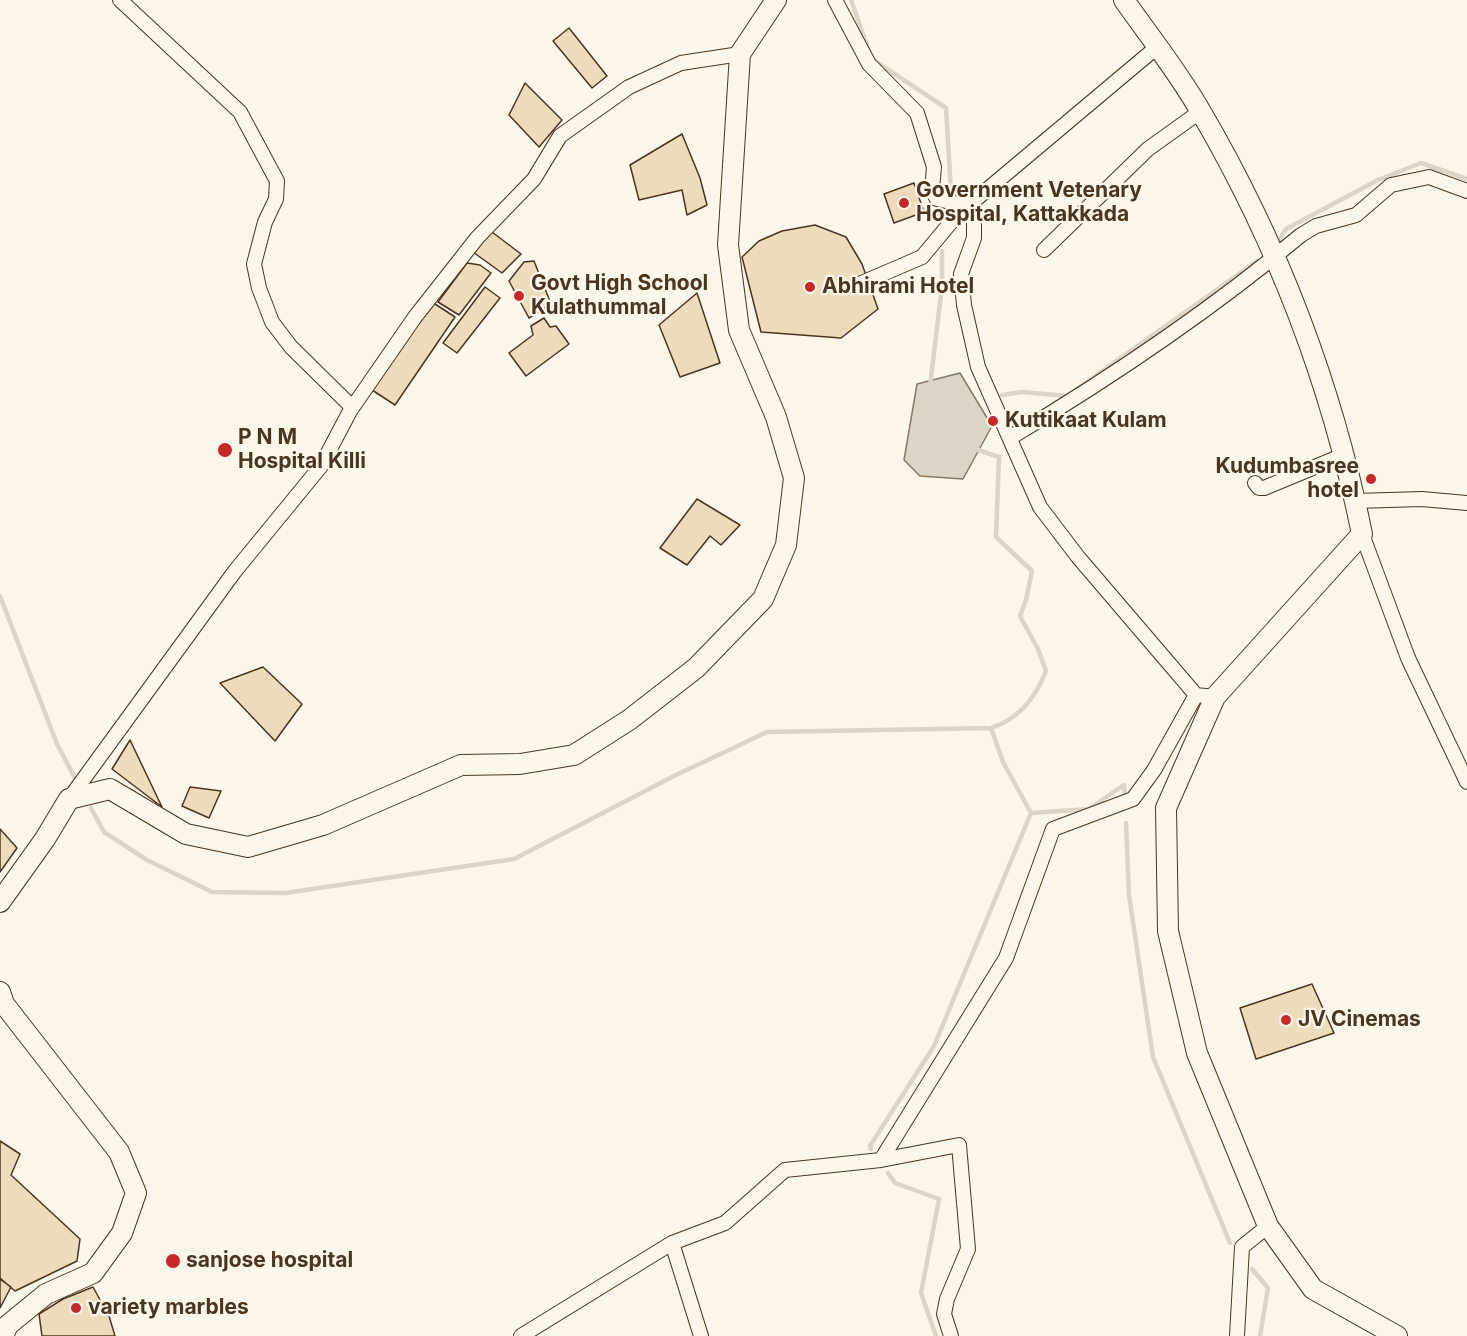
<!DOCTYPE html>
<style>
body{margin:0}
canvas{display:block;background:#fbf6e9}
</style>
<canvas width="1467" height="1336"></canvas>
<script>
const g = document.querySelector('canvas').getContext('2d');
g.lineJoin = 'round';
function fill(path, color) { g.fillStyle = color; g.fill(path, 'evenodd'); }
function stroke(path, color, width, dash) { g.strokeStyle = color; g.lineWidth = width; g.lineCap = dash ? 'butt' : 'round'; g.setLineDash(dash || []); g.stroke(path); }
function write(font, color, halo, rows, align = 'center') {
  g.font = font + ' Inter,sans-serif'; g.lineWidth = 4.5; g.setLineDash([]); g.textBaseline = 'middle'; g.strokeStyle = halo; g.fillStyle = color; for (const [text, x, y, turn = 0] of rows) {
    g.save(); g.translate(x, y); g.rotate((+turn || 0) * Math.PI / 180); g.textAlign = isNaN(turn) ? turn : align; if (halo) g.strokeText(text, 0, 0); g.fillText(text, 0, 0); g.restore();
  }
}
const water = new Path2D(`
 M960 373 992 426 963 479 920 476 904 460 917 384Z`);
fill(water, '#dcd4c6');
stroke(water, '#887966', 1.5);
stroke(new Path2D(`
 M851 0 869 51
 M872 59 946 108 951 193
 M1280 239 1286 229 1378 180 1421 163 1467 179
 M930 386 942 286V251
 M1002 395 1022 392 1067 396 1257 261
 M0 596 57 744 77 782
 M91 808 104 832 147 860 212 892 285 893 514 859 676 775 767 732 991 728
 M1031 813 1089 809 1124 785 1125 795
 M1126 823 1129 895 1153 1057 1230 1243
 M871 1149 870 1146 934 1046 1031 813 1003 762 991 728C1019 719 1036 697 1046 671L1038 649 1020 616 1026 600 1032 571 996 537 999 457 975 449
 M888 1173 895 1183 939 1199 921 1293 936 1336
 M1252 1269 1268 1288 1260 1336`), '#dcd4c6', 4.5);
const building = new Path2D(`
 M569 28 607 76 592 88 553 41Z
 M525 83 562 120 539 147 509 115Z
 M682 134 700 178 707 205 687 215 682 190 639 200 630 165Z
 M914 183 924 212 894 223 884 194Z
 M815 225 846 237 862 264 878 309 841 338 761 332 742 257 759 241 782 231Z
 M492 232 521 254 502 273 473 252Z
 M534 261 551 304 529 318 509 281 524 262Z
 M467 263 480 265 491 273 459 315 438 302Z
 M485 287 500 298 457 353 443 343Z
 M697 293 720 363 680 377 659 325Z
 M432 302 455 317 395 405 372 390Z
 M544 318 550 327 556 326 569 344 526 376 509 353 533 335 531 326Z
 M697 499 740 525 721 545 710 536 687 565 660 548Z
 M263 667 302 704 275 741 220 683Z
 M130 740 162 807 112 769Z
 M190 787 221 791 209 818 182 806Z
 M0 829 17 848 0 872Z
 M1312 984 1334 1033 1256 1059 1240 1008Z
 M0 1141 20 1154 11 1175 80 1239 77 1261 15 1291 0 1278Z
 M0 1279 11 1287 0 1308Z
 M93 1287 109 1316 115 1336H42L39 1314 63 1299Z`);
fill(building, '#ecdcbc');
stroke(building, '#4a3520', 1.5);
const street = new Path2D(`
 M120 0 240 112 277 181 276 199 265 222 254 264 259 288 272 322 291 347 352 407
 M835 0 869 64 917 113 934 167 932 190 937 199 968 206 974 220V238L961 274 964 305 978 367 1040 507 1078 557 1196 695
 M1044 250 1148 149 1201 111
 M857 285 922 257 957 215 1157 47
 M1010 438C1112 377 1210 311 1301 235L1316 226 1356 215 1391 185 1429 177 1467 191
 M1255 483 1259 488H1264L1344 455
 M1355 501 1422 499 1467 503
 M1362 534 1408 658 1467 782
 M69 799 235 571 321 466 350 411 415 317 477 238 534 179 560 136 629 87 681 63 740 54
 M881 1160 959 1145 968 1249 947 1299 944 1314 951 1336
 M672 1243 701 1336
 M521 1336 672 1243 725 1223 785 1170 881 1160 1006 958 1053 829 1133 799 1154 770 1196 695 1215 697
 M1237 1336 1242 1247 1268 1226`);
const secondary = new Path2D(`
 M1124 0C1150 37 1179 73 1201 112 1277 242 1332 386 1362 534L1215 697 1166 808 1168 931 1197 1053 1268 1226 1313 1289 1397 1336
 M0 902 45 839 69 799 110 789 186 834 248 847 323 825 461 765 520 764 574 755 629 720 696 668 763 599 786 545 794 478 776 417 739 330 728 245 740 54 776 0
 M0 992 4 1004 119 1152 136 1193 122 1233 93 1273 46 1294 8 1325 3 1336`);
stroke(street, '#4a3520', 16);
stroke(secondary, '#4a3520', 22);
stroke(street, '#fbf6e9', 14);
stroke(secondary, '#fbf6e9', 20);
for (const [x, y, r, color] of [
 [904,203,6,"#c62828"],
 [810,287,6,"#c62828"],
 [519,296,6,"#c62828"],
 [993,421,6,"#c62828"],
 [225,450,8,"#c62828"],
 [1371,479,6,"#c62828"],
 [1286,1020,6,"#c62828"],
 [173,1261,8,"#c62828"],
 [76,1308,6,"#c62828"]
]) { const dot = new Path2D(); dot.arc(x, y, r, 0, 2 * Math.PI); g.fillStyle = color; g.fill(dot); stroke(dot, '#fbf6e9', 2); }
write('bold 21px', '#4a3520', '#fbf6e9', [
 ["Government Vetenary",916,191],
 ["Hospital, Kattakkada",916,215],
 ["Govt High School",531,284],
 ["Kulathummal",531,308],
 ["Abhirami Hotel",822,287],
 ["Kuttikaat Kulam",1005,421],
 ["P N M",238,438],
 ["Hospital Killi",238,462],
 ["Kudumbasree",1359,467,"right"],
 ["hotel",1359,491,"right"],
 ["JV Cinemas",1298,1020],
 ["sanjose hospital",186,1261],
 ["variety marbles",88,1308]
], 'left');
</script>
